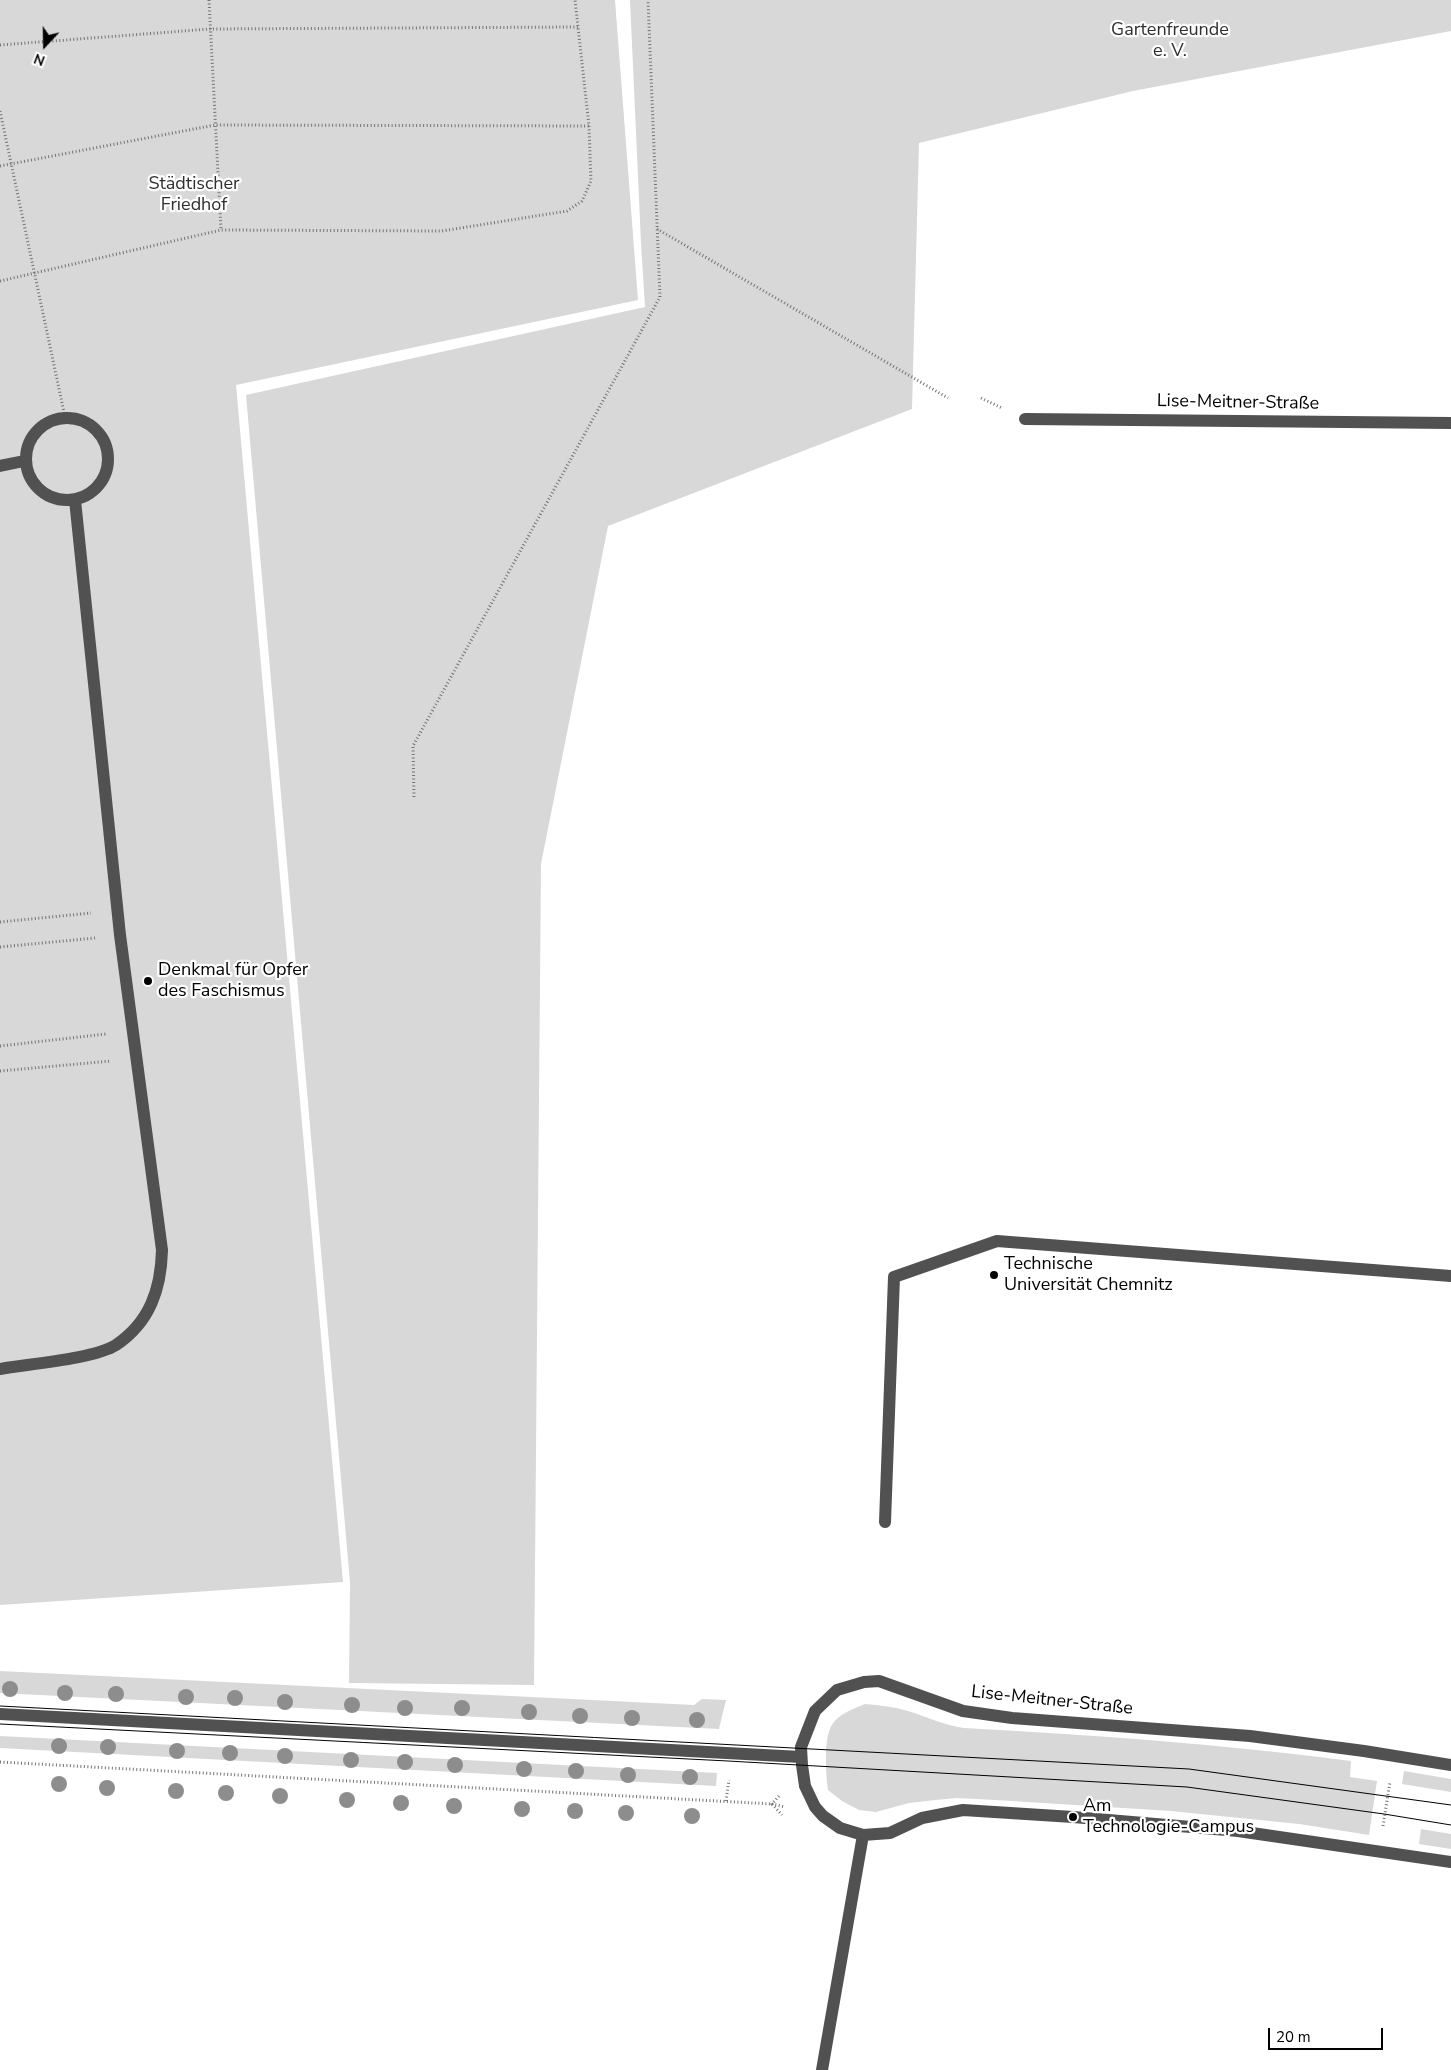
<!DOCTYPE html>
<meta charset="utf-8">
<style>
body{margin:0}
#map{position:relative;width:1451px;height:2070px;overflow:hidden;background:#fff;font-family:"Nunito Sans",sans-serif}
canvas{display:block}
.north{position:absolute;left:20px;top:20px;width:50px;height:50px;-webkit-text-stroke:4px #fff;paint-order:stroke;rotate:201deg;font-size:14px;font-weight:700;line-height:20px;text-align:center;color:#000}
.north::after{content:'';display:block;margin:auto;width:18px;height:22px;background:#000;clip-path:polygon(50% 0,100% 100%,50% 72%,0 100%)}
.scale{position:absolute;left:1268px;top:2028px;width:115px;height:22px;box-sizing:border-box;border:2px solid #000;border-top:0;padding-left:6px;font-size:15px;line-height:18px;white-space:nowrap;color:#000;-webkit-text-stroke:4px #fff;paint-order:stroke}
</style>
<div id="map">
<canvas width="1451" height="2070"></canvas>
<div class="north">N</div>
<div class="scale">20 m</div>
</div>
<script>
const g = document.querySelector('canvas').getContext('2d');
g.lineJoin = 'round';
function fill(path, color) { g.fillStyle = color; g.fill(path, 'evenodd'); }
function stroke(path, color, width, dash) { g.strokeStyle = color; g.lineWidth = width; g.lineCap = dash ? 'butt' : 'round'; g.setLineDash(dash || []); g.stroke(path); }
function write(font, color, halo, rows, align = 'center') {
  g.font = font + ' "Nunito Sans",sans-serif'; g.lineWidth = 4.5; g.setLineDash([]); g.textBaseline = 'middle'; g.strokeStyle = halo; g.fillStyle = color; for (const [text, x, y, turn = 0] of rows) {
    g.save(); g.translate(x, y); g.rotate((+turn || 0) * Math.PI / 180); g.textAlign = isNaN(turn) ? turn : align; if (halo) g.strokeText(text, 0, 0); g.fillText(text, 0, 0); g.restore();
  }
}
fill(new Path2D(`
 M0 0H615L638 300 236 385 343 1582 0 1605Z
 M630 0H1451V31L1133 91 919 143 912 409 608 526 541 864 534 1685 349 1683 350 1582 246 395 645 307 641 243Z
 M0 1671 694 1705 702 1699 726 1700 719 1729 0 1693Z
 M865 1704C880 1705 894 1707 908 1711 927 1717 944 1725 964 1728 1093 1735 1222 1744 1351 1761L1350 1777 1377 1781 1369 1835 1299 1824 1171 1811 995 1800 957 1798 935 1800 909 1803 876 1812 859 1810 842 1801 828 1790C826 1778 826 1767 826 1755 827 1721 835 1716 865 1704Z
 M0 1736 717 1773 716 1786 0 1748Z
 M1404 1771 1451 1779V1792L1402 1784Z
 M1421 1829 1451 1834V1849L1419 1844Z`), '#d8d8d8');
stroke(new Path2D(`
 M209 0 221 230
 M0 45 210 29 578 27
 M0 111 65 417
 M0 166 215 125 589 126
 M657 229 948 398
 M0 281 221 230 442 231 567 211 582 201 591 181 589 126 575 0
 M981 398 1002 408
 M414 797 413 746 660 297 648 0
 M0 922 91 913
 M0 947 95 938
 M0 1046 106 1034
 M0 1071 111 1061
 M0 1762 772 1804 782 1815
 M779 1796 772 1804 785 1807
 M726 1801 729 1780
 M1383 1826 1390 1782`), '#737373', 3, [1, 2.5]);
stroke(new Path2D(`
 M26 459a41 41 0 1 1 82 0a41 41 0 1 1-82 0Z
 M1025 419 1451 423
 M0 466 24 461
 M0 1369C28 1364 94 1359 116 1345 150 1322 161 1289 162 1250L120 935 75 500
 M885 1522 894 1277 997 1241 1451 1276
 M0 1714 801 1757
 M1451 1765 1364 1751 1250 1736 1012 1718 963 1711 879 1681 864 1682 837 1690 815 1711 801 1747 802 1765 805 1786 815 1807 823 1816 840 1828 863 1835 890 1833 922 1818 963 1810 1073 1817 1238 1831 1451 1862
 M822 2070 863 1835`), '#515151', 12);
stroke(new Path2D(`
 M0 1706 1189 1769 1451 1805
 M0 1724 728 1761 1187 1787 1384 1814 1451 1825`), '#000', 1);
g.fillStyle = '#8d8d8d';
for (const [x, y] of [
 [10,1689],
 [65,1693],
 [116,1694],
 [186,1697],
 [235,1698],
 [285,1702],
 [352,1705],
 [405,1708],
 [462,1708],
 [529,1712],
 [580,1716],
 [632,1718],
 [697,1720],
 [59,1746],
 [108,1747],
 [177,1751],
 [230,1753],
 [285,1756],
 [351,1760],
 [405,1762],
 [455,1765],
 [524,1769],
 [576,1771],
 [628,1775],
 [690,1777],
 [59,1784],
 [107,1788],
 [176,1791],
 [226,1793],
 [280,1796],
 [347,1800],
 [401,1803],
 [454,1806],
 [522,1809],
 [575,1811],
 [626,1813],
 [692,1816]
]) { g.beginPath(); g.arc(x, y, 8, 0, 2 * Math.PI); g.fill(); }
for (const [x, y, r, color] of [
 [148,981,5,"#000"],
 [994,1275,5,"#000"],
 [1073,1817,5,"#000"]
]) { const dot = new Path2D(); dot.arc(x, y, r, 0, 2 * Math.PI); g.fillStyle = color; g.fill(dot); stroke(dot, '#fff', 2); }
write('18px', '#2f2f2f', '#fff', [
 ["Gartenfreunde",1170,31],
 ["e. V.",1170,52],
 ["Städtischer",194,185],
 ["Friedhof",194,206]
]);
write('18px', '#000', '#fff', [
 ["Lise-Meitner-Straße",1238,403,1],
 ["Lise-Meitner-Straße",1052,1701,6]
]);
write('18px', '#000', '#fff', [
 ["Denkmal für Opfer",158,971],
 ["des Faschismus",158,992],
 ["Technische",1004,1265],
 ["Universität Chemnitz",1004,1286],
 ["Am",1083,1807],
 ["Technologie-Campus",1083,1828]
], 'left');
</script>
